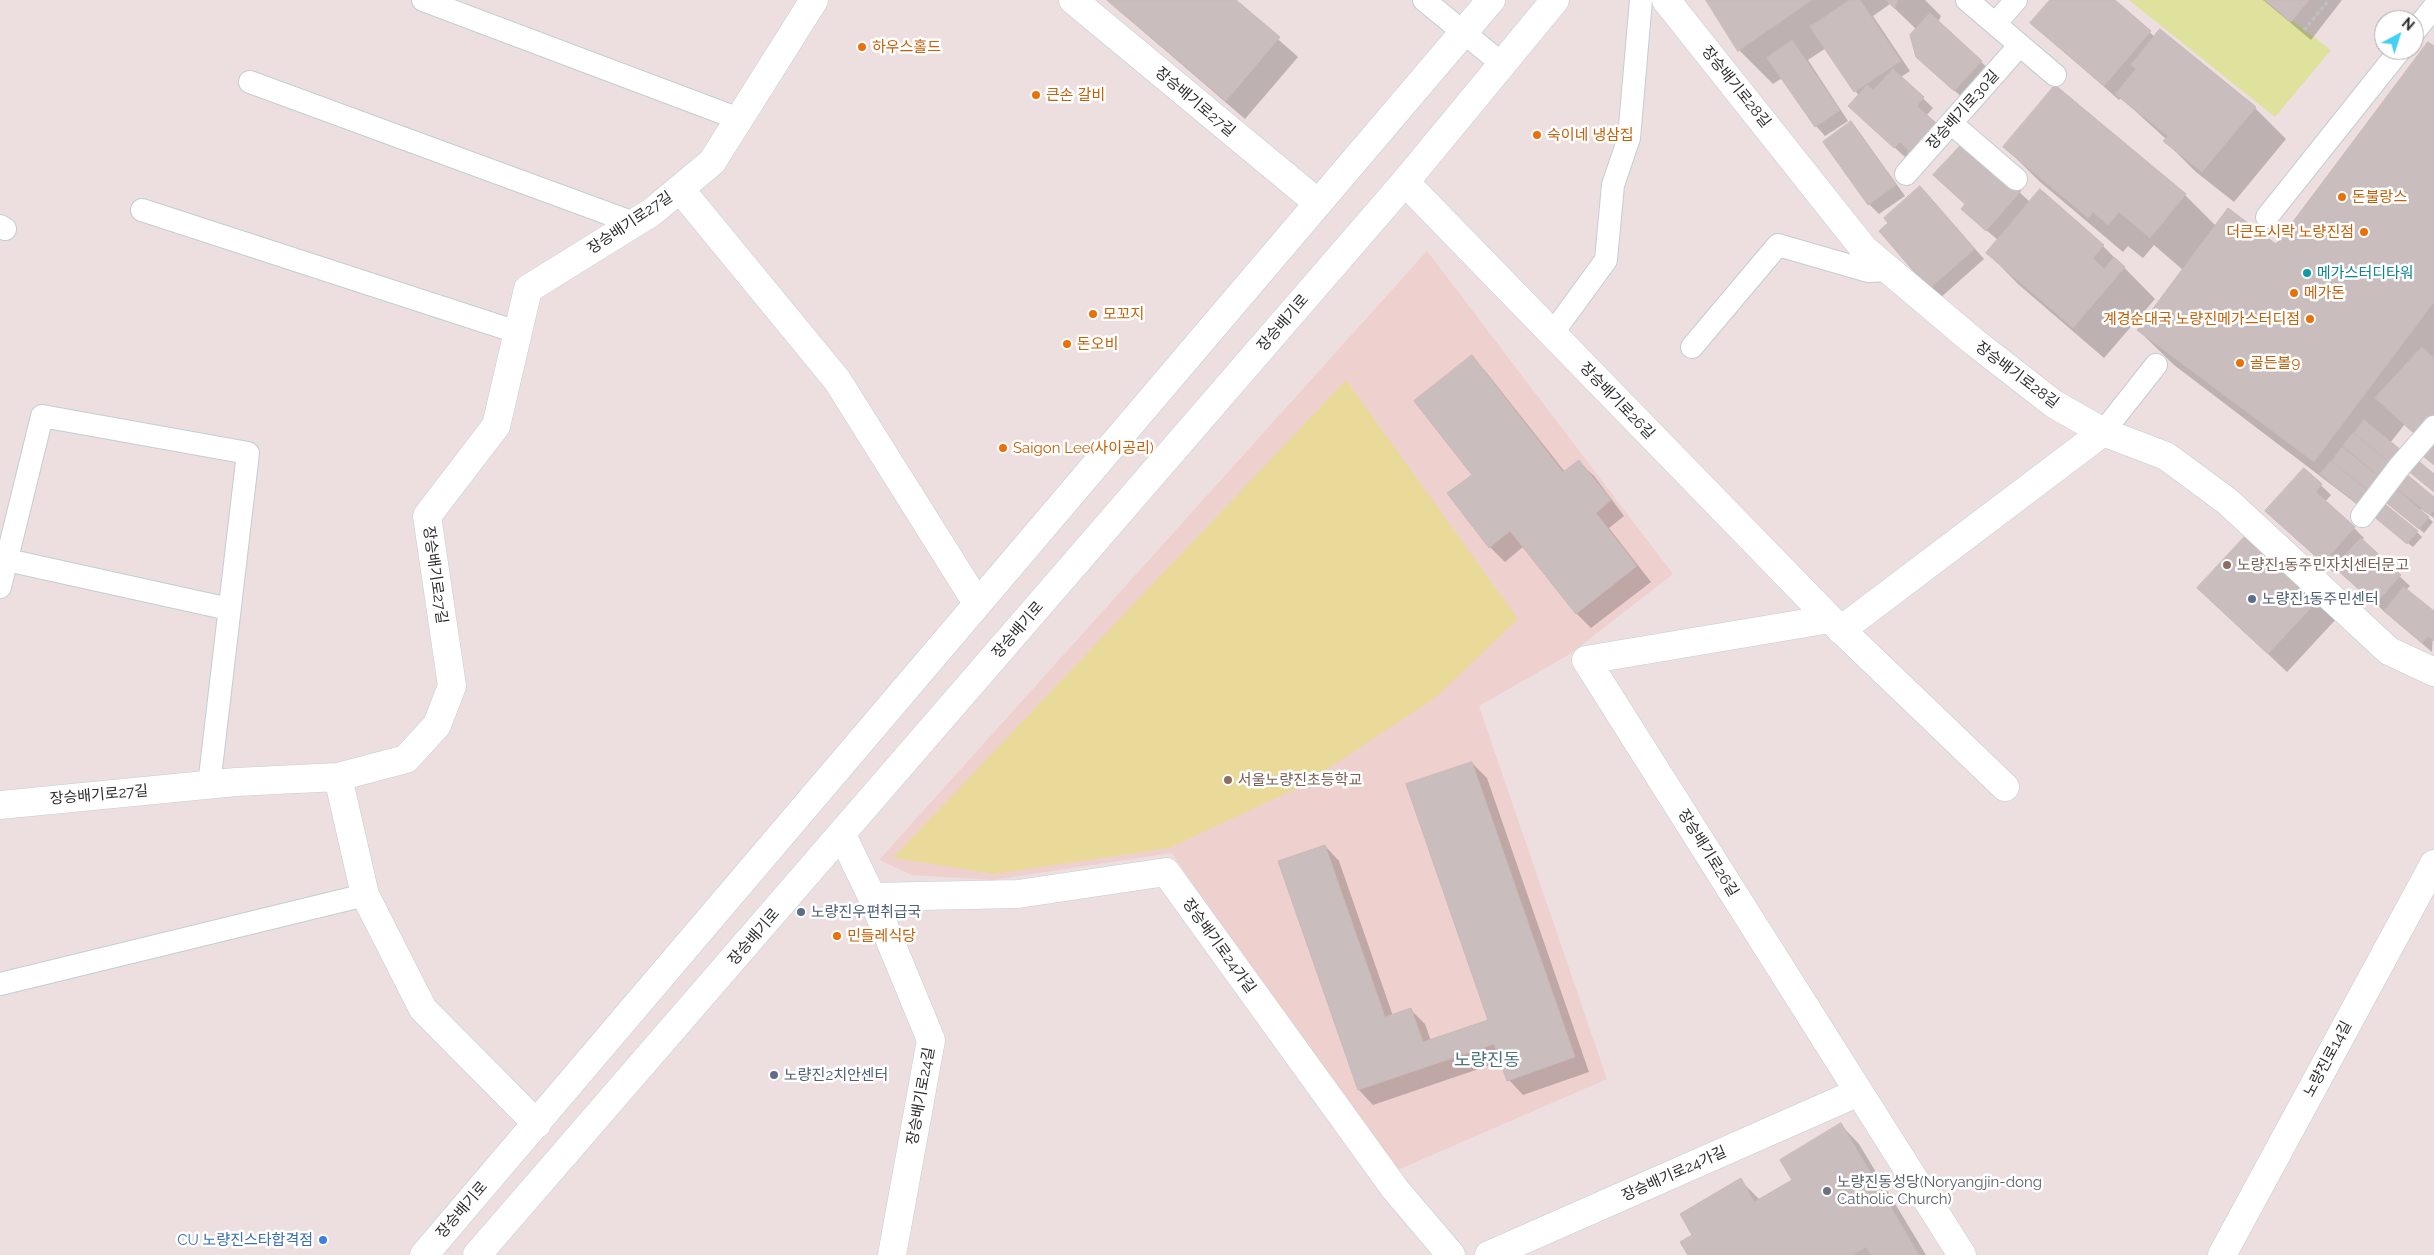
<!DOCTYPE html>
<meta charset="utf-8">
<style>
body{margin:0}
#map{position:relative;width:2434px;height:1255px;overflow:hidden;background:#eddedf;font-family:Raleway,sans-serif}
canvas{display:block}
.north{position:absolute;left:2374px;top:10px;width:50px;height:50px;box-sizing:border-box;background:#fff;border:1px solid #ababab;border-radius:50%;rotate:40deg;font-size:14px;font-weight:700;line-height:20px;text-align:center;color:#2c2c2c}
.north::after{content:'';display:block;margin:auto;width:18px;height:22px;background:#43d0f6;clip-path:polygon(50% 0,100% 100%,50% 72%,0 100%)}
</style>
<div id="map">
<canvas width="2434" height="1255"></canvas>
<div class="north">N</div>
</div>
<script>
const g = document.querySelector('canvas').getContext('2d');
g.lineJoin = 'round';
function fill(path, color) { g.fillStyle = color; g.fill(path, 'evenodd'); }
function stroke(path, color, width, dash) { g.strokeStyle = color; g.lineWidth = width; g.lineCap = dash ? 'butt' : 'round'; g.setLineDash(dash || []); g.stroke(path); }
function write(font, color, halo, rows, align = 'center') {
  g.font = font + ' Raleway,"Noto Sans KR",sans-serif'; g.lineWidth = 5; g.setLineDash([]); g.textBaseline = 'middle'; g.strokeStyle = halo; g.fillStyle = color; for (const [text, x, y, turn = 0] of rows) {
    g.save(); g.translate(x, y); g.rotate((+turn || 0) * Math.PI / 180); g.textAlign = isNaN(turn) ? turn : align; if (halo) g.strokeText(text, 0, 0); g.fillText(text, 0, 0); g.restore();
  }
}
fill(new Path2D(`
 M1427 251 1673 574 1570 654 1479 706 1607 1079 1386 1175 1172 853 993 880 912 875 879 860Z`), '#eed1cf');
fill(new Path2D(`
 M2129 0H2265L2331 50 2275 117Z`), '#dee29d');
fill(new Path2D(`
 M1346 380 1518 619 1435 698 1300 787 1169 848 995 874 893 858Z`), '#e9da99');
fill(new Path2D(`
 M1107 0H1234L1298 57 1245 119Z
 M1707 0H1925L1941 16 1938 22 1991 71 1965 100 1928 67 1917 30 1890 4 1873 16 1910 71 1901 77 1933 108 1926 116 1945 133 1921 160 1910 151 1905 157 1860 116 1859 96 1826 48 1808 60 1848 121 1825 136 1816 126 1782 78 1773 84 1739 50Z
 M2052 0H2113L2155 37 2255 108 2286 139 2234 202 2196 172 2165 141 2166 139 2121 98 2119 100 2032 23Z
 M2263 0H2342L2311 40Z
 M2434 48V439L2405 424 2390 443 2405 456 2362 508 2174 365 2138 330 2183 270 2154 245 2143 258 2128 246 2123 252 2039 181 2005 147 2056 86 2185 195 2216 226 2277 246Z
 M1851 123 1860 133 1905 196 1879 214 1869 204 1825 142Z
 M1965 142 2030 202 2103 246 2155 299 2104 358 2018 284 1987 252 1998 240 1973 219 1966 205 1934 175Z
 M1930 198 1984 259 1940 298 1930 288Z
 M1472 357 1486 372 1565 472 1579 462 1594 476 1624 516 1609 528 1651 582 1591 628 1577 614 1524 546 1505 562 1490 547 1449 494 1473 475Z
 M2304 469 2331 495 2325 502 2354 528 2364 538 2362 541 2410 586 2406 590 2434 613 2432 652 2386 613 2337 568 2333 572 2277 521Z
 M2405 475 2434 498V518L2421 509 2420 510 2433 522 2424 533 2384 500Z
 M2377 519 2417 532 2422 537 2413 547Z
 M2319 599 2338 617 2287 672 2217 606Z
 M1472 763 1487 778 1589 1072 1523 1095 1509 1080 1502 1061 1373 1105 1359 1090 1279 862 1325 846 1339 861 1393 1016 1411 1010 1425 1024 1431 1041 1490 1020Z
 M1841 1125 1859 1144 1926 1255H1689L1694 1235 1740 1180 1760 1200 1794 1181Z`), '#0003');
const building = new Path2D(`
 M1107 0H1236L1280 37 1226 101Z
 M1706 0H1812L1738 51Z
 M1850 0H1860L1901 61 1854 92 1810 27Z
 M1886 0H1898L1895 8Z
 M2050 0H2115L2151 31 2104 86 2030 23Z
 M2265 0H2309L2291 22Z
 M1930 13 1982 61 1954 91 1916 57 1910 35Z
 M2160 29 2256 107 2202 172 2163 141 2168 136 2115 94 2136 69 2131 65Z
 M1792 40 1840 110 1815 127 1767 58Z
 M2428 42 2434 46V302L2314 462 2137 330 2228 208 2276 244Z
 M1893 69 1924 97 1917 106 1936 123 1910 152 1900 142 1894 148 1848 106 1867 85 1873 90Z
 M2055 85 2186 194 2150 238 2119 212 2108 225 2093 212 2088 218 2003 147Z
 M1851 121 1896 185 1868 205 1823 142Z
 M1965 141 2021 191 1986 231 1961 209 1965 204 1933 175Z
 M1920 186 1975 249 1929 289 1879 231 1888 223 1884 218Z
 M2040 189 2104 245 2093 258 2104 269 2114 257 2125 267 2073 328 1986 253Z
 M2422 347 2434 358V418L2417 436 2375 398Z
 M1472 355 1563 472 1579 460 1611 500 1596 513 1637 566 1576 614 1510 531 1489 548 1447 493 1472 475 1414 401Z
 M2364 420 2401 450 2390 463 2354 433Z
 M2353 433 2390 463 2379 476 2343 446Z
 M2434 440V465L2422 455Z
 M2342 447 2379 477 2368 490 2332 461Z
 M2416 459 2434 474V492L2407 470Z
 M2331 461 2368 491 2357 504 2320 474Z
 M2304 468 2322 484 2316 492 2355 527 2323 563 2265 511Z
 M2405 473 2434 497V510L2430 515 2394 486Z
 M2393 486 2429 517 2419 529 2383 500Z
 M2381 501 2418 531 2407 544 2371 514Z
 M2250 531 2320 598 2268 654 2197 588Z
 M2361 538 2401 575 2375 604 2334 567Z
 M2404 587 2434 611V641L2428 636 2422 643 2384 611Z
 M1472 762 1575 1057 1507 1081 1494 1044 1358 1090 1278 861 1325 845 1385 1017 1411 1008 1423 1042 1488 1020 1406 784Z
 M1841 1123 1919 1255H1871L1866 1247 1853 1255H1688L1680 1242 1692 1235 1680 1214 1741 1178 1754 1202 1792 1180 1780 1160Z`);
fill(building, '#c9bdbd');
stroke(building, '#c9b9b8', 1);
const service = new Path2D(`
 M423 0 739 119
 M1424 0 1501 63
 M1967 0 2055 75
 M1996 23 2016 0
 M2414 32 2434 7
 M250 82 634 223
 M1951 123 2016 179
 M1906 174 2020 45
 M142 210 517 332
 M2267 217 2400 50
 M0 226 5 229
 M1552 334 1606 260 1613 185 1629 138 1641 0
 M1692 347 1778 245 1868 271 1889 270
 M2103 432 2156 365
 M2362 516 2400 466 2434 427
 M7 560 229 609
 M0 587 42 416 248 453 209 785
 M0 984 365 895`);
const minor = new Path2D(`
 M1073 0 1318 203
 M1666 0 1864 249 1973 341 2054 404 2103 432 2166 456 2227 501 2389 651 2434 672
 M1405 182 1830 619 2005 787
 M680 189 837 380 977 603
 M1830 619 1586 660 1962 1255
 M1841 630 2103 432
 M338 777 365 895 423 1009 537 1124
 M0 805 236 782 338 777 406 759 437 725 452 686 427 516 496 426 528 289 652 212 712 162 814 0
 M842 835 872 897 931 1040 892 1255
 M872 897 1018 894 1166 872 1395 1189 1451 1255
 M1489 1255 1859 1092
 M2222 1255 2434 864`);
const tertiary = new Path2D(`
 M424 1255 1491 0
 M477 1255 1405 182 1555 0`);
stroke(service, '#c3ced2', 24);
stroke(minor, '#c3ced2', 29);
stroke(tertiary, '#c3ced2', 29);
stroke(new Path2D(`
 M2304 30 2329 0`), '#c0c0c0', 3, [4, 2.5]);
stroke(service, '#fff', 22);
stroke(minor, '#fff', 28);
stroke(tertiary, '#fff', 28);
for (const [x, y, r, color] of [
 [862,47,5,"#e8710a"],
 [1036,95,5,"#e8710a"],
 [1537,135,5,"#e8710a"],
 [2342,197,5,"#e8710a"],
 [2364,232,5,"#e8710a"],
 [2307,273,5,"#0f9aa8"],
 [2294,293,5,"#e8710a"],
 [1093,314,5,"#e8710a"],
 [2310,319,5,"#e8710a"],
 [1067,344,5,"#e8710a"],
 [2240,363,5,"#e8710a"],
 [1003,448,5,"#e8710a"],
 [2227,565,5,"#8d6e63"],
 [2252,599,5,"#5c6f8a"],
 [1228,780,5,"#8d6e63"],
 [801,912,5,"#5c6f8a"],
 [837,936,5,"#e8710a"],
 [774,1075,5,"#5c6f8a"],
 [1827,1191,5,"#6b7280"],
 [323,1240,5,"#3f7fe0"]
]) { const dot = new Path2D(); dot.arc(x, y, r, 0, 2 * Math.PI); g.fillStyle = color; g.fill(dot); stroke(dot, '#fff', 2); }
write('15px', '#c56008', '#fff', [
 ["하우스홀드",872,47],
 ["큰손 갈비",1046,95],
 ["숙이네 냉삼집",1547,135],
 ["돈불랑스",2352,197],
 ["더큰도시락 노량진점",2354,232,"right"],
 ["메가돈",2304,293],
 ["모꼬지",1103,314],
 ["계경순대국 노량진메가스터디점",2300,319,"right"],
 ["돈오비",1077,344],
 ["골든볼9",2250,363],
 ["Saigon Lee(사이공리)",1013,448],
 ["민들레식당",847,936]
], 'left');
write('15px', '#2c2c2c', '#fff', [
 ["장승배기로28길",1736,87,51],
 ["장승배기로27길",1195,102,40],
 ["장승배기로30길",1963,110,-48],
 ["장승배기로27길",630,223,-34],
 ["장승배기로",1283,323,-49],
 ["장승배기로28길",2017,375,37],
 ["장승배기로26길",1617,401,46],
 ["장승배기로27길",435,575,82],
 ["장승배기로",1018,630,-49],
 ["장승배기로27길",99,795,-5],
 ["장승배기로26길",1708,853,58],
 ["장승배기로",754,937,-49],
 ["장승배기로24가길",1219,946,54],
 ["노량진로14길",2328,1059,-62],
 ["장승배기로24길",921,1096,-80],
 ["장승배기로24가길",1674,1174,-24],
 ["장승배기로",462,1210,-49]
]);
write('15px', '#0d838f', '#fff', [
 ["메가스터디타워",2317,273]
], 'left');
write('15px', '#785e54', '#fff', [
 ["노량진1동주민자치센터문고",2237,565],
 ["서울노량진초등학교",1238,780]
], 'left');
write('15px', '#4e5e75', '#fff', [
 ["노량진1동주민센터",2262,599],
 ["노량진우편취급국",811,912],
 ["노량진2치안센터",784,1075]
], 'left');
write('15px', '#5b616d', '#fff', [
 ["노량진동성당(Noryangjin-dong",1837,1182],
 ["Catholic Church)",1837,1199]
], 'left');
write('15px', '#366cbe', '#fff', [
 ["CU 노량진스타합격점",313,1240]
], 'right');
write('18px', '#4d727c', '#fff', [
 ["노량진동",1487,1061]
]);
</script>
